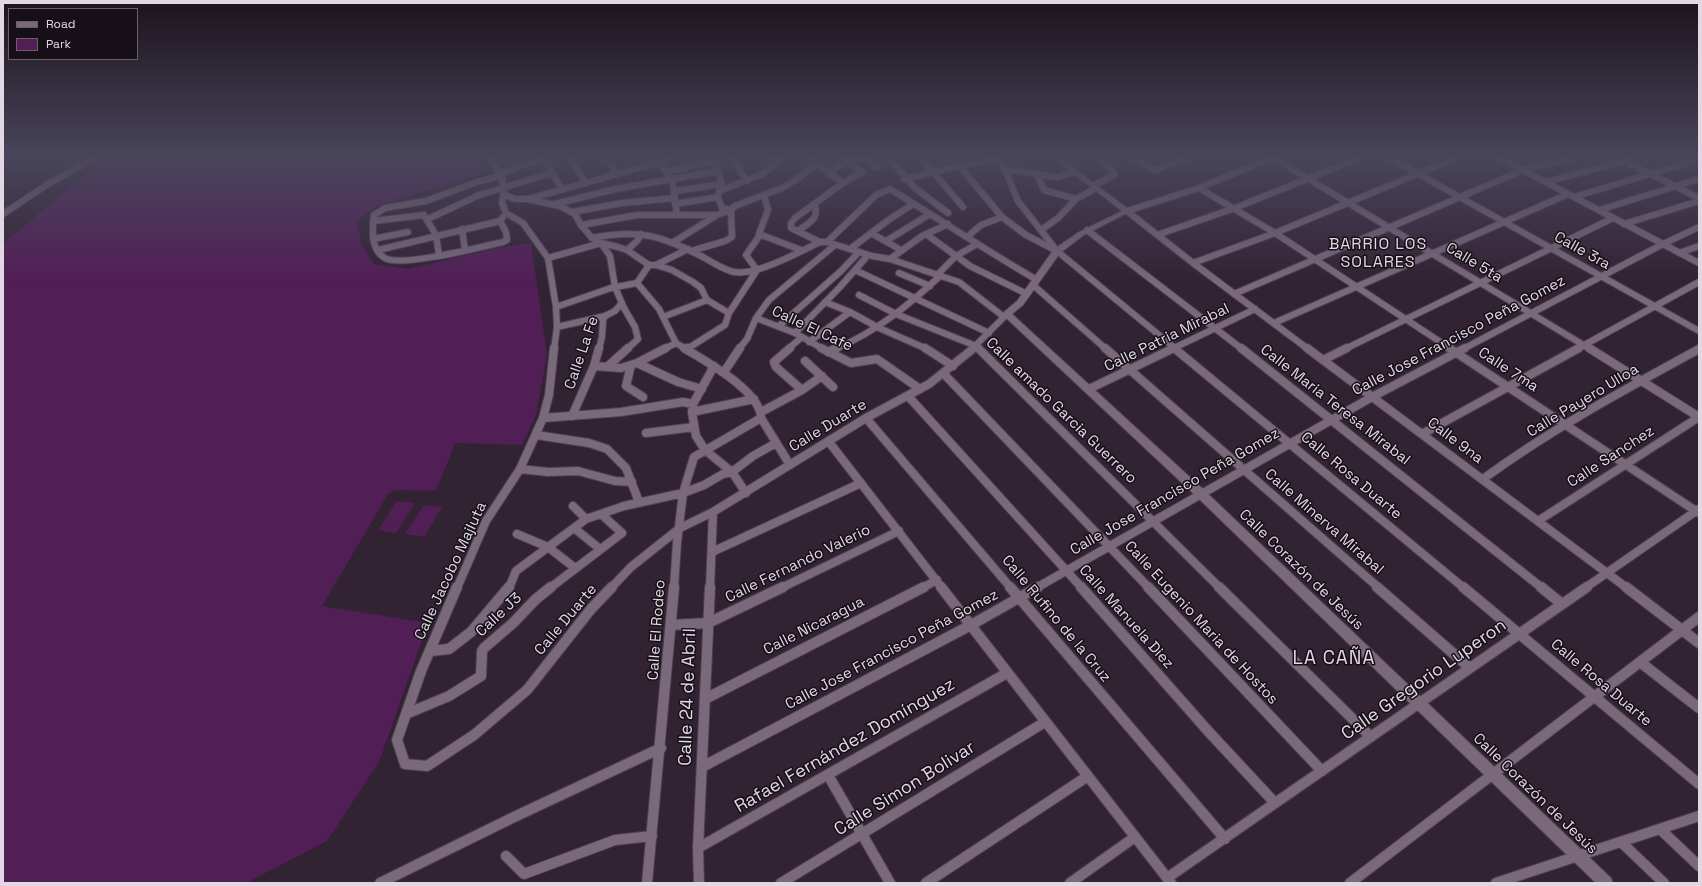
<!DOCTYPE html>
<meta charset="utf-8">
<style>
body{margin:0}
#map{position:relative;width:1702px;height:886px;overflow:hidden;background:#322333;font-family:"Space Grotesk",sans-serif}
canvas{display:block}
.frame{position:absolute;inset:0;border:4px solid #e2d8e3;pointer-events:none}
.legend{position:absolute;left:8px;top:8px;width:130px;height:52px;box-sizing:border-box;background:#160f17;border:1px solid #685f69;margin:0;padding:5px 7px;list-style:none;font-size:12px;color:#e2d8e3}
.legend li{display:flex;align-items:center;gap:8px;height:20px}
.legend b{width:20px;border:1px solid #685f69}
</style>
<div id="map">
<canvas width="1702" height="886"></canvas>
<div class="frame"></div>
<ul class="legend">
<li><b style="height:5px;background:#7a687b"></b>Road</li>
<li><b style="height:11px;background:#511e56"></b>Park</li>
</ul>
</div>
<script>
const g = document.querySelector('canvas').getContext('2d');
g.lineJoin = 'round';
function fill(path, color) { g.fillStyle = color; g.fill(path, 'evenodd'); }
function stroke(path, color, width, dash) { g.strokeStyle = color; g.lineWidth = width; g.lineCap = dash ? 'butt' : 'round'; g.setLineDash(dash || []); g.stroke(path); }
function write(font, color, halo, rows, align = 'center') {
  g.font = font + ' "Space Grotesk",sans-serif'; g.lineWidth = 3; g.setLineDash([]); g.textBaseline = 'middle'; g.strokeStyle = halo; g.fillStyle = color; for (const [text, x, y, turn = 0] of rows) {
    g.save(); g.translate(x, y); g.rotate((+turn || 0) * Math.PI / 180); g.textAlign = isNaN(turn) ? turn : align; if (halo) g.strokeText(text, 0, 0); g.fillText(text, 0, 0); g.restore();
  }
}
fill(new Path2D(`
 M115 158H477L486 172 374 207 357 222 361 244 374 264 408 269 493 249 531 243 547 355 536 415 522 445 455 443 436 491 395 490 388 494 322 606 428 623 379 762 327 841 246 883H3V244L82 177Z
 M397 501 415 503 396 533 378 530Z
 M424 505 442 507 424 537 405 534Z`), '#511e56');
const minorFar2 = new Path2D(`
 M491 158 502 179 504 190 502 203 506 213 523 223 548 258 556 307 557 327 554 349
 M544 158 561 188
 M571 158 585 182
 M607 158 617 174
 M732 158 747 181
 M771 158 779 161
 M809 158 843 183
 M842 158 862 172 843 183 795 218 791 223V228L820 242H827L872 256 890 259 959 282 1004 317
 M865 158 877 167
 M889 158 915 188 948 213
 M921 158 963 207
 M953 158 1002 217 1026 235 1057 251 1176 349
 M1000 158 1018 201 1054 247
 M1134 158 1154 170 1185 158
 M1274 158 1590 349
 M1390 158 1699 331
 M1500 158 1699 263
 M1623 160 1699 198
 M658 162 672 179 677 214
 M1004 169 1057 177 1074 172
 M667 172 715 160
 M500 173 546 158
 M828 173 846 161 865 158
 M1037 174 1044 190 1076 199
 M904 179 976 162 1000 158
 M1546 182 1635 158
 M1093 186 1114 175V173L1101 158
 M1199 188 1275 233 1451 349
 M722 190 762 174 783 158
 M675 191 722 184
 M505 195 515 199H528L560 206 575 214 581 225 592 238 601 243 610 256 615 287 624 308 635 327 638 339 627 349
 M764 195 768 210 759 234 801 250
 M1574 197 1699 159
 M528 199 674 158
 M555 204 615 189 718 171
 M675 204 718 197
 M1599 210 1699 179
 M1127 211 1193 263 1308 349
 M1127 211 1199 188 1271 158
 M572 212 622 203 675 198
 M3 214 48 184 95 158
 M428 219 479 195 552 173
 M373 221 424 215 436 235 439 255
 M500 221 506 232 507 240 503 242C480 247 407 266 387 259 371 253 372 229 374 215L385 208 426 201 477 182 503 175
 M1624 224 1699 201
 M581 225 637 215H717
 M462 229 465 250
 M1041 230 1058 218 1076 199 1096 188
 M1087 230 1242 349
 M798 231C809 222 819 220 815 205
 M871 233 901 250
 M926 234 970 266 1027 294
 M1157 235 1235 208 1359 158
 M967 237 981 225 1002 217
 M592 238C638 229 660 235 701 256 711 261 723 270 734 272 756 276 799 252 820 242
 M373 239 408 232
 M886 241 930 214
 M827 242 876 195 890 189C939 219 987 251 1037 280
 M672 243 717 215 731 210 735 206 782 188 797 179 816 164
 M850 249 887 221 913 204
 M378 250 500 221 503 217
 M627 250 637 241 641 234
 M691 251 725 241 732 237 731 210 722 208 718 197 721 182 715 158
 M1679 253 1699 246
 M548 258 601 243 618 247 627 250 649 265H656L672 270 693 282 701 288 707 300 729 313
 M890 259 922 236 948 224
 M1193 263 1275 233 1456 158
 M649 265 637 283 659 309 676 343 686 349
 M656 265 688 249
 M855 270 989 333
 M899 273 930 286
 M938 274 956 256 977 244
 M1033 285 1106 349
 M1234 294 1523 170 1570 158
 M859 295 896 314 976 346 979 349
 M825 302 850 312 879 328 927 349
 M556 307 611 288 637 283
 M663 317 707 300
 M756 318 795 333 823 349
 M1274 323 1568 194
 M779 326 841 271 859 252
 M557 327 605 316
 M795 333 840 287 868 255
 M809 342 850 312
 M599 349 602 337 603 320 605 316 615 311 622 303
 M664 349 676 343
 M687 349 725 325 729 313 757 270 746 255 760 235
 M739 349 747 339 756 318 769 300 835 245
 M788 349 802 337
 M835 349C876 332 909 305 941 275
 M972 349 1007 314
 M1172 349 1255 309
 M1345 349 1613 218
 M1463 349 1663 244 1699 227
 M1577 349 1699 282`);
const minorFar1 = new Path2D(`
 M684 348C705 361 761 391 761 418L790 465
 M790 348 774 362 776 367 802 390
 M821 348 851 363 877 359 920 389
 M925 348 953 366
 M978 348 1220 588
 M1105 348 1379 588
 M1174 348 1464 588
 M1241 348 1542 588
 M1307 348 1627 588
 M1449 348 1699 513
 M687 349 688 348
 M828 352 837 348
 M1323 360 1347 348
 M805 361 833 387
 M637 363 666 348
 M631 365 626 386 643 397
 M594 366 621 368 637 363 678 382 702 389
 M714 366 693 404 692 412 696 436 705 450 732 472 746 493
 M607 367 628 348
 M724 372 740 348
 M943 373 1149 588
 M1089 389 1174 348
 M908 396 1082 588
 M692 412 754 399
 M761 412 802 390 822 376
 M572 416 594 366 599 348
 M543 418 621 412 683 402 693 404
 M866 418 1011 588
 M646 433 694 427
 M1422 434 1579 348
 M536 435 589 443 607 449 626 468 639 502
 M829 442 942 588
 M520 469 548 472 578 471 615 481 632 482
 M1483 479C1551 429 1626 389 1699 349
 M573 506 586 519
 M1538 521 1699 417 1589 348
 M574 528 600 549
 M517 534 548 547 575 568
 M712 552 861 483
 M457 588 486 521 520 469 543 418 549 395 554 348
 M509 588 516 571 586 519 624 506 683 493 704 485 723 474 732 472 753 456 776 443
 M550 588 622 533 601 514
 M611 588 631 567 680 528 713 512 866 418 929 384 974 348
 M674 588 677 543 683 493 694 457 761 418
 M710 588 713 512
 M781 588 899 531
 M922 588 937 580
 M1036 588 1372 397 1465 348
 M1585 588 1699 509`);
const minor = new Path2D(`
 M457 587 421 671 397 740 405 764 427 766 474 735 527 690 591 609 612 587
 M941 587 1171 883
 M1010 587 1225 839
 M1081 587 1208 731 1275 803
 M1148 587 1322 771
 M1219 587 1371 737
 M1377 587 1470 668
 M1463 587 1699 784
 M1541 587 1562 604
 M1626 587 1699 643
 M672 625 708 623 783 587
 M430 651 449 649 471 632 509 587
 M1640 662 1699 708
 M705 699 924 587
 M406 714 449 696 481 676 482 651 484 648 513 623 536 599 551 587
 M702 767 971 625 1038 587
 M828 775 890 883
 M1660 829 1699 866
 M1621 842 1664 883
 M698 848 1007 673
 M506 856 524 874 615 840 652 836
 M1167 878 1587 587
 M380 883 512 818 661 748
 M647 883 674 587
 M699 883 698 848 710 587
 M781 883 1045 722
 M926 883 1088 776
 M1070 883 1135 837
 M1350 883 1699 617
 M1496 883 1699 816`);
const tertiary = new Path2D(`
 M1053 158H1060L1131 211 1084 235 1060 253 1023 305 1012 314 1205 491 1611 878 1613 883H1596L1197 497 1004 316 1003 314 1004 312 1017 301 1054 249 1079 232 1122 211Z`);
stroke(minorFar2, '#4e414f', 8);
stroke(minorFar1, '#4e414f', 10);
stroke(minor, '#4e414f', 12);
stroke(tertiary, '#4e414f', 2);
stroke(minorFar2, '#7a687b', 6);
stroke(minorFar1, '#7a687b', 8);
stroke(minor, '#7a687b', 10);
fill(tertiary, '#7a687b');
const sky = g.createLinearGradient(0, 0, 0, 282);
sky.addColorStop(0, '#1c131c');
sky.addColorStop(0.56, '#49455b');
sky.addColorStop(1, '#49455b00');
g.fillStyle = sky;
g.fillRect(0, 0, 1702, 282);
write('15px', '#e2d8e3', '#160f17', [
 ["Calle 3ra",1582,251,29],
 ["Calle 5ta",1474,263,31],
 ["Calle El Cafe",812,329,25],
 ["Calle Jose Francisco Peña Gomez",1459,336,-28],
 ["Calle Patria Mirabal",1167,338,-26],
 ["Calle La Fe",582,353,-71],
 ["Calle 7ma",1508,370,33],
 ["Calle Payero Ulloa",1583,401,-31],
 ["Calle Maria Teresa Mirabal",1335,405,38],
 ["Calle amado Garcia Guerrero",1061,411,44],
 ["Calle Duarte",828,426,-31],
 ["Calle 9na",1455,441,37],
 ["Calle Sanchez",1611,457,-33],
 ["Calle Rosa Duarte",1351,476,40],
 ["Calle Jose Francisco Peña Gomez",1175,492,-30],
 ["Calle Minerva Mirabal",1324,522,41],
 ["Calle Fernando Valerio",798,564,-26],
 ["Calle Corazón de Jesús",1301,570,44],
 ["Calle Jacobo Majluta",451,571,-65],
 ["Calle J3",499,615,-43],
 ["Calle Manuela Diez",1126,617,48],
 ["Calle Rufino de la Cruz",1056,619,50],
 ["Calle Duarte",566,620,-50],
 ["Calle Eugenio Maria de Hostos",1201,623,47],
 ["Calle Nicaragua",814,626,-27],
 ["Calle El Rodeo",657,630,-86],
 ["Calle Jose Francisco Peña Gomez",892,650,-28],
 ["Calle Rosa Duarte",1601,683,40],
 ["Calle Corazón de Jesús",1535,794,44]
]);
g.letterSpacing = '1px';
write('16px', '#e2d8e3', '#160f17', [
 ["BARRIO LOS",1378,245],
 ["SOLARES",1378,263]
]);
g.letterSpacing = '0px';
write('18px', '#e2d8e3', '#160f17', [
 ["Calle Gregorio Luperon",1424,680,-35],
 ["Calle 24 de Abril",688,697,-88],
 ["Rafael Fernández Domínguez",845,746,-30],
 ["Calle Simon Bolivar",905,789,-32]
]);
g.letterSpacing = '1px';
write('19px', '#e2d8e3', '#160f17', [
 ["LA CAÑA",1334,659]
]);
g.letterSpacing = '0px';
</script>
